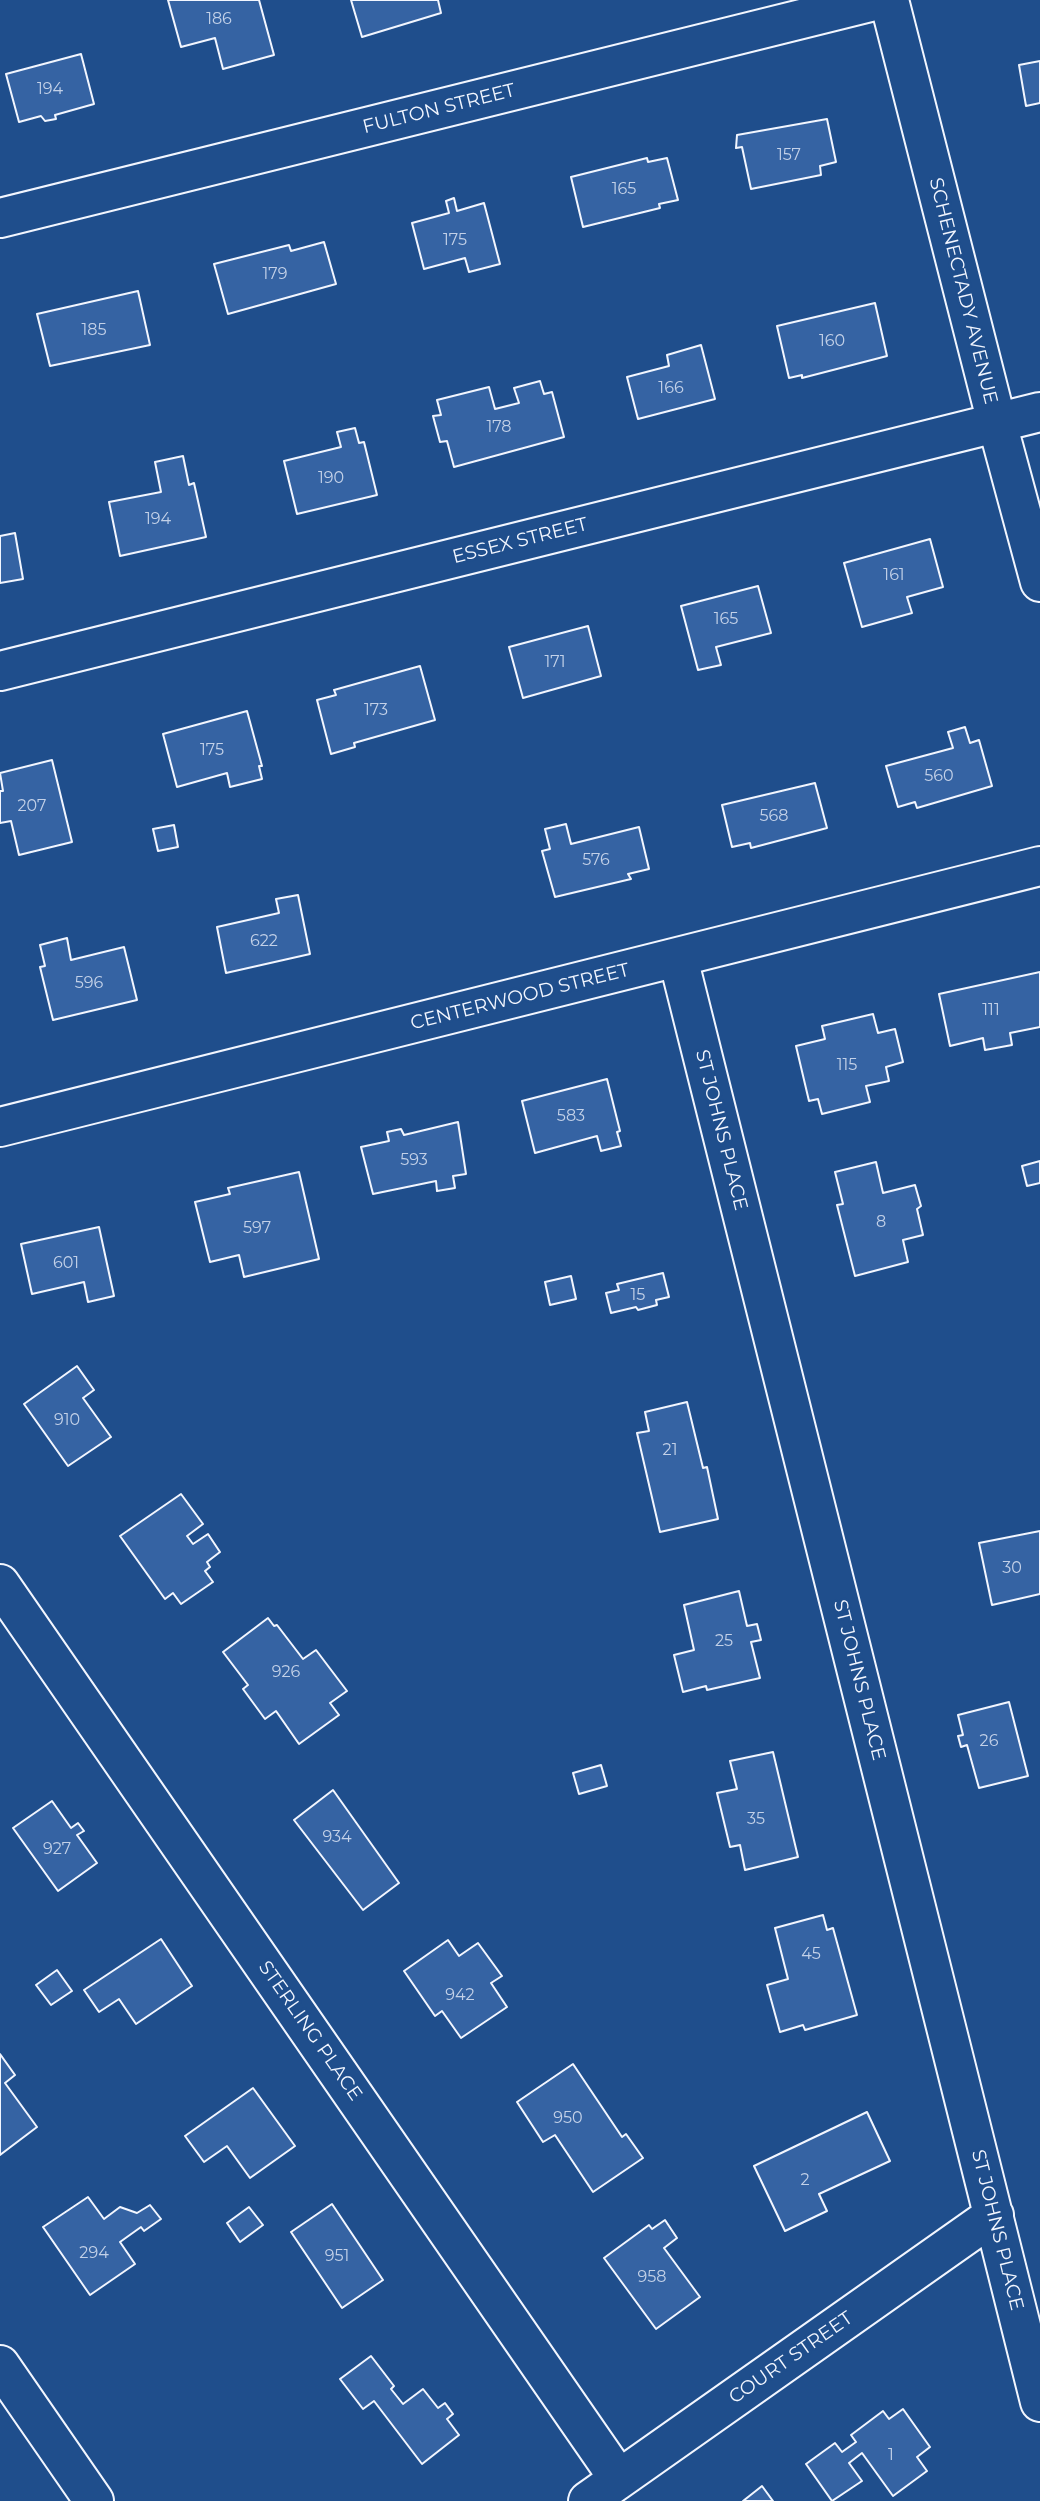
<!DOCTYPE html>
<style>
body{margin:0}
canvas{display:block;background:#1f4e8c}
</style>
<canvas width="1040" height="2501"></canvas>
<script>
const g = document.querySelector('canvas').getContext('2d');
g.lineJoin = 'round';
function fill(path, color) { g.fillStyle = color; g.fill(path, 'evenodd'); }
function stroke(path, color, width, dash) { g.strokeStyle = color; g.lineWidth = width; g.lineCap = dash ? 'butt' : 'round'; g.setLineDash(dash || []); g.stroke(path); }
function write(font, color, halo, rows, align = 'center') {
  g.font = font + ' Montserrat,sans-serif'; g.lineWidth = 5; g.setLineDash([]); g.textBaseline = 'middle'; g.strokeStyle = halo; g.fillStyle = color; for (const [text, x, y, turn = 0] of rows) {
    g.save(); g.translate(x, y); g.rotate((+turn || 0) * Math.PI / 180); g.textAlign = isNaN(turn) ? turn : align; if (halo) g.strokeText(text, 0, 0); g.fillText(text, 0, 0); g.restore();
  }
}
const building = new Path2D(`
 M168 0H259L274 55 223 69 215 38 181 47Z
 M351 0H438L441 13 362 37Z
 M81 54 94 104 55 115 56 119 45 121 41 116 19 122 6 74Z
 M1040 61V103L1026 106 1019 65Z
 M827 119 836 162 820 166 821 175 751 189 742 147 736 148 737 135Z
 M647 158 648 162 667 158 678 200 659 204 660 208 583 227 571 177Z
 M454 198 457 211 484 203 500 264 469 272 465 258 424 269 412 223 449 213 446 201Z
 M324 242 336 284 228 314 214 264 289 245 291 251Z
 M138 291 150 345 50 366 37 314Z
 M875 303 887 356 802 378V375L789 378 777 326Z
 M701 345 715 399 638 419 627 377 669 366 667 355Z
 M540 381 544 394 552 392 564 437 454 467 447 441 440 442 433 416 441 415 437 400 489 387 495 409 519 403 514 388Z
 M355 428 359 443 364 442 377 495 297 514 284 461 341 447 337 432Z
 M183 456 189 485 194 483 206 537 120 556 109 502 161 492 155 462Z
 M15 533 23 579 0 583V536Z
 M930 539 943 587 907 597 912 613 862 627 844 563Z
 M758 586 771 633 716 647 721 665 698 670 681 606Z
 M588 626 601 676 523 698 509 647Z
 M420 666 435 720 354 743 355 747 331 754 317 700 336 695 334 690Z
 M247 711 262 766H259L262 779 230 787 227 773 177 787 163 734Z
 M965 727 970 743 979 740 992 786 917 808 915 802 898 807 886 766 953 748 948 732Z
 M52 760 72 842 19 855 11 821 0 823V791H3L0 773Z
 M815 783 827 828 751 848 750 843 732 847 722 805Z
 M566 824 571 844 639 827 649 869 628 874 631 879 555 897 542 851 550 849 545 829Z
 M174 825 178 847 158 851 153 829Z
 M298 895 310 954 226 973 217 927 279 913 276 899Z
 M67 938 71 960 124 947 137 1000 53 1020 40 967 45 966 40 945Z
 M1040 972V1027L1010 1033 1012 1045 985 1050 983 1038 950 1046 939 994Z
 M873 1014 878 1033 895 1029 903 1062 886 1067 889 1081 866 1086 870 1102 822 1114 818 1099 809 1101 796 1046 825 1039 822 1026Z
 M607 1079 620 1131 617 1132 621 1146 601 1151 597 1136 535 1153 522 1101Z
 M458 1122 466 1174 453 1176 455 1188 437 1191 436 1181 373 1194 361 1147 389 1141 387 1132 401 1129 404 1135Z
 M1040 1161V1183L1027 1186 1022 1166Z
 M876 1162 883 1193 915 1185 921 1206 917 1209 923 1235 903 1240 908 1262 855 1276 837 1205 843 1204 835 1172Z
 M299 1172 319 1259 244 1277 239 1255 210 1262 195 1202 230 1194 228 1188Z
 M99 1227 114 1296 88 1302 84 1282 32 1294 21 1244Z
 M663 1273 669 1297 656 1300 657 1305 638 1310 636 1307 611 1313 606 1293 619 1290 617 1284Z
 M571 1276 576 1299 550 1305 545 1282Z
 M77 1366 94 1390 83 1398 111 1437 68 1466 24 1404Z
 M687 1402 703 1468 707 1467 718 1519 660 1532 637 1433 649 1431 645 1412Z
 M181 1494 203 1524 187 1536 193 1544 208 1534 220 1552 207 1562 210 1567 205 1571 213 1582 181 1604 173 1593 165 1599 120 1536Z
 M1040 1531V1594L992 1605 979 1543Z
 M739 1591 747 1626 757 1624 761 1640 751 1642 760 1678 707 1690 706 1686 683 1692 674 1655 694 1650 684 1605Z
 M268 1618 274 1626 277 1625 303 1659 316 1650 347 1691 330 1703 339 1715 299 1744 276 1711 265 1719 243 1689 248 1685 223 1652Z
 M1009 1702 1028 1776 979 1788 967 1745 961 1747 958 1736 963 1735 958 1715Z
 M773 1752 798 1857 745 1870 740 1845 730 1847 717 1793 737 1789 730 1761Z
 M601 1765 607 1786 579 1794 573 1773Z
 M333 1790 399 1883 363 1910 294 1820Z
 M52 1801 71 1828 78 1823 84 1831 77 1835 97 1863 58 1891 13 1828Z
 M823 1915 827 1930 833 1928 857 2015 805 2030 803 2025 780 2032 767 1985 788 1979 775 1928Z
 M161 1939 192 1986 136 2024 119 1999 99 2012 84 1990Z
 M448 1940 459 1956 478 1943 502 1976 491 1983 507 2007 461 2038 442 2011 435 2016 404 1971Z
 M57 1970 72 1991 51 2005 36 1985Z
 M0 2054 15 2075 5 2083 37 2127 0 2155Z
 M573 2064 622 2137 626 2134 643 2158 593 2192 555 2135 543 2142 517 2102Z
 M253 2088 295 2146 250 2178 227 2146 204 2162 185 2136Z
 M867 2112 890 2161 819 2194 827 2211 785 2231 754 2166Z
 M88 2197 104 2219 120 2207 137 2213 150 2205 161 2219 144 2231 141 2227 120 2242 135 2264 90 2295 43 2227Z
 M332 2204 383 2280 342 2308 291 2232Z
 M249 2207 263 2225 240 2242 227 2223Z
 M665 2220 677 2238 664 2248 700 2297 656 2329 604 2258 649 2225 652 2229Z
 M371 2356 394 2386 391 2389 403 2404 423 2389 438 2408 445 2403 453 2414 447 2419 459 2435 422 2464 374 2401 363 2409 340 2379Z
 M903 2409 930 2447 917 2457 927 2471 893 2496 862 2453 849 2463 862 2481 832 2501 806 2464 835 2443 842 2452 856 2442 851 2435 883 2411 889 2419Z
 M762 2486 773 2501H743Z`);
fill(building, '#3563a3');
stroke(building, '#f2f6ff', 2);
const minor = new Path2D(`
 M889 0 997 423 1040 582
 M0 218 878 0
 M0 671 1040 412
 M678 958 1040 2402
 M0 1127 1040 866
 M0 1584 619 2479
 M0 2365 94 2501
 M588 2501 994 2215`);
stroke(minor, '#f2f6ff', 42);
stroke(minor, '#1f4e8c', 38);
write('16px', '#c3d1e8', null, [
 ["186",219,19],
 ["194",50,89],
 ["157",789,155],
 ["165",624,189],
 ["175",455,240],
 ["179",275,274],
 ["185",94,330],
 ["160",832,341],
 ["166",671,388],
 ["178",499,427],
 ["190",331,478],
 ["194",158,519],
 ["161",894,575],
 ["165",726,619],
 ["171",555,662],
 ["173",376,710],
 ["175",212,750],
 ["560",939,776],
 ["207",32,806],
 ["568",774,816],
 ["576",596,860],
 ["622",264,941],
 ["596",89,983],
 ["111",991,1010],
 ["115",847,1065],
 ["583",571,1116],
 ["593",414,1160],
 ["8",881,1222],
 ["597",257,1228],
 ["601",66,1263],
 ["15",638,1295],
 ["910",67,1420],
 ["21",670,1450],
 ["30",1012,1568],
 ["25",724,1641],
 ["926",286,1672],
 ["26",989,1741],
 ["35",756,1819],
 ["934",337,1837],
 ["927",57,1849],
 ["45",811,1954],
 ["942",460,1995],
 ["950",568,2118],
 ["2",805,2180],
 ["294",94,2253],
 ["951",337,2256],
 ["958",652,2277],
 ["1",891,2455]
]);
write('19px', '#f2f6ff', '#1f4e8c', [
 ["FULTON STREET",439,109,-14],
 ["SCHENECTADY AVENUE",963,291,76],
 ["ESSEX STREET",520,541,-14],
 ["CENTERWOOD STREET",520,997,-14],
 ["ST JOHNS PLACE",721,1130,76],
 ["ST JOHNS PLACE",859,1680,76],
 ["STERLING PLACE",310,2031,55],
 ["ST JOHNS PLACE",997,2230,76],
 ["COURT STREET",791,2358,-35]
]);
</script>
